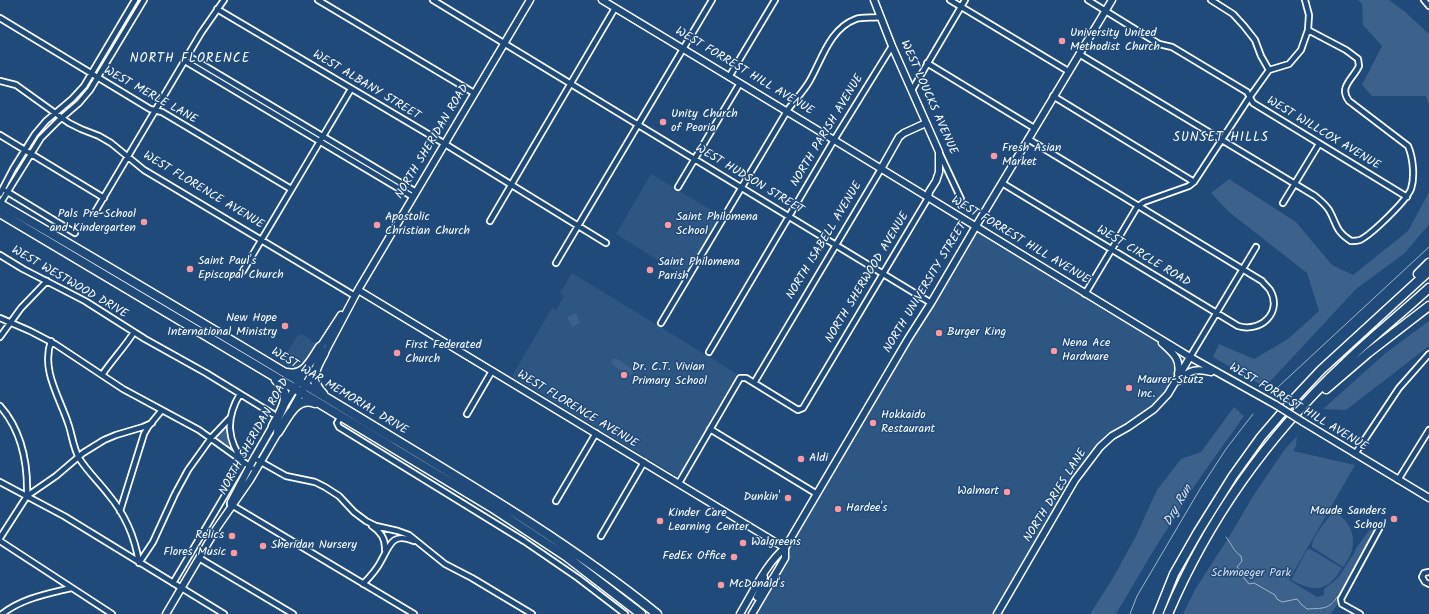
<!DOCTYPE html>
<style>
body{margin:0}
canvas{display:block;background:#1f4a7a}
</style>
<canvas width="1429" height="614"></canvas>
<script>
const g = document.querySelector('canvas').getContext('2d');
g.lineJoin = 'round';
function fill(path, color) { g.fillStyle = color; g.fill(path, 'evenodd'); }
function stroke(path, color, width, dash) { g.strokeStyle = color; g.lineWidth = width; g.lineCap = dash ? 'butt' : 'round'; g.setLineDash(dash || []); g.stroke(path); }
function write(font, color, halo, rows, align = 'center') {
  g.font = font + ' Kalam,sans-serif'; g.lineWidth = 3; g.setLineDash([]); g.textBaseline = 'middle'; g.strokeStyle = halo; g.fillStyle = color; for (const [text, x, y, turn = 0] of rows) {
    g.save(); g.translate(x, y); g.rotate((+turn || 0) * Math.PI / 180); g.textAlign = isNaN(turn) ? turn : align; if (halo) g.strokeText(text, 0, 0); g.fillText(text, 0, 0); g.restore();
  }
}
fill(new Path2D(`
 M651 174 721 216 685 277 616 234Z
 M977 228 1190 357 1154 409 1112 436 1075 480 996 614H759L754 610Z
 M572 273 737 374 678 477 512 376 552 308 556 310 564 296 560 293Z
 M301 334 311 340 310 342 316 343 302 366 300 365 297 366 294 370 281 362 298 335 300 336Z`), '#2e5683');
fill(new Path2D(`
 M1358 0H1389L1404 11 1429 34V105L1426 96H1372L1362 85 1382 46 1363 25 1362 4Z
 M1229 179 1296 222 1332 265 1353 275 1408 231 1429 192V224L1405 253 1356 289 1265 387 1213 357 1219 344 1254 359 1288 339 1319 311 1307 273 1229 212 1211 193Z
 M576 313 580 323 572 327 567 317Z
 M1429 321V346L1346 410 1323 409 1387 352Z
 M613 359H617L634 370 630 376 613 365 611 361Z
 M1234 407 1244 416 1197 482 1155 548 1116 614H1090L1113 578 1135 538 1157 490 1181 459 1201 452Z
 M225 427 228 429 232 445 231 447H228L217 439 218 435Z
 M1297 436 1296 446 1293 451 1355 465 1289 580 1317 597 1324 595V589L1338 578 1353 555 1357 547 1370 529 1372 530 1376 524 1378 525 1341 599 1331 614H1183L1196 588 1229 537 1255 493 1285 449Z
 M1334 511C1356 525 1359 547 1343 567L1312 547C1311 537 1328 519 1334 511Z
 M1310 549 1342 568C1327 593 1314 592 1291 580L1307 550Z`), '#3c618b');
stroke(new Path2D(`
 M1278 387 1429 247
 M1226 537C1231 543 1234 552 1241 556L1242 561 1237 567 1244 576V578L1249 584 1254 583 1275 595 1277 599 1282 602 1297 599 1301 604 1307 609C1323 608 1329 610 1338 596
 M1130 614 1137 596 1200 489 1226 449 1253 414`), '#a3b5c8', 1);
const street = new Path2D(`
 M318 0 474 93
 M433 0 931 303
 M950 0 1068 71
 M1088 0 1159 44 1172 47 1247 92 1253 103 1407 197
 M1211 0 1233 14 1244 26 1255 40 1261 56 1269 70
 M1424 0 1429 6
 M217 9 445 144 606 243
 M0 18 150 109 162 112 291 189
 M1079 54 1315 196C1320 200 1325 204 1329 210 1337 224 1335 231 1351 241 1354 241 1357 241 1360 240 1372 234 1406 201 1411 189 1415 177 1413 157 1408 146L1349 101C1338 87 1353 79 1359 66L1358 59 1346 50 1308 30 1309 15 1305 0
 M188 56 416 192
 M185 61 413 197
 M927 63 1034 128
 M729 77 775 0
 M0 81 16 85 69 123 81 129 99 136 111 143 144 170 355 296
 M912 90 965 0
 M1053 96 1194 182
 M0 135 104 198
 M940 154 961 199V205
 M1002 183 1238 326C1261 333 1283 312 1270 290 1268 287 1264 284 1262 281L1028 139
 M678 187 740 83
 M6 191 75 233
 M0 194 13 169 35 134 46 121 72 99 84 86 135 0
 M1283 203 1319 144
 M0 204 41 138 58 121 79 103 90 90 144 0
 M95 212 201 33 224 0
 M490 221 615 8
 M0 255 23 269 85 301 145 339 206 373 273 414
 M556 263 712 0
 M243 271 351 89
 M1085 294 1137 207 1144 202 1189 186 1194 182 1249 98 1269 70 1289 64 1301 50 1308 30
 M0 318 30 331 55 344 123 389 199 430 252 468
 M661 323 787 111C794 101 803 92 809 82 822 60 829 29 856 19 861 17 873 18 880 17
 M0 337 21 308 47 281
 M51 341C41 370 59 396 68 423 72 434 73 447 79 458 87 471 99 482 108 494 125 514 135 537 139 563
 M709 352 834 140 892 46
 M1190 357 1256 247
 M102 375C112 360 124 348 134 332
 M754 383 881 169
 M0 406C22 431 28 464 27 496
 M467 414 492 371
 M341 416 337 423 339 427 524 541 578 578 625 614
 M710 429 817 494
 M1355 454 1399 388 1429 354
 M254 458 286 476 315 482 325 487 339 496 354 512 366 521 376 526 398 531 409 535 445 564 472 578 532 614
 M1398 480 1429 430
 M0 482 64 516 224 614
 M679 483 740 378H746L798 410 803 408 928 198
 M556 501 596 433
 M230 504 414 614
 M120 511 144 434 148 427 162 410
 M372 526C381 532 386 539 385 550
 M601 536 644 462
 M0 538 27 496 56 476 83 453 104 440 116 435 143 427 152 423
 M0 541 112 614
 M199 558 293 614
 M139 563 153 542 175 494 188 470 211 438 230 418
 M1429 572 1424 573 1422 577 1425 582 1429 584
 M173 583 244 463C227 440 225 419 240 394
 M363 584C370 577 377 569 381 561 390 545 392 532 414 541
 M2 614C23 598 47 594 71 588
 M1360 614 1342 604 1341 599 1380 527`);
const secondary = new Path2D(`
 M602 0 834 140 1190 357 1276 405
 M874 0 892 46 939 152V172L936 181 929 192 928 198
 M881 169 899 137 904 133 926 123
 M358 290 785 548
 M1162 343C1173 353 1181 359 1178 374
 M319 349 341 315
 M323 356 358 290 530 0
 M1178 381C1189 370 1197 368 1211 372
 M285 404 308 367
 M293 407 314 370
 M1303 422 1429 498
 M231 502 253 460 275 422
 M216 529 250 480 280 429
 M757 597 762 587 764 577
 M166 614 218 526
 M740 614C752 594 767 562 785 548L908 339 931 303 976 226 1112 0
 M752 614 785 558V548
 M997 614 1075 480 1100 447 1112 436 1128 427 1154 409 1168 394 1190 357`);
const highway = new Path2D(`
 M0 204C120 273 239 345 358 417 460 479 564 539 657 614
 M0 213 314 400 491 507 567 557 641 614
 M1418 274 1429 263
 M286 373C305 377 311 360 320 347
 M1326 389 1368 353 1429 306
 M323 394C308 379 316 368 324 353
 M273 426C282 409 293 396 276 380
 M278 432C287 419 296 395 315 403
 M1158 614 1174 574 1198 532 1233 476 1261 437 1291 402 1321 370 1429 271
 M1168 614C1208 520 1269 435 1343 365 1370 338 1401 314 1429 288`);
stroke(street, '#fff', 8);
stroke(secondary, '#fff', 9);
stroke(highway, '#fff', 11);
stroke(street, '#1f4a7a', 4.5);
stroke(secondary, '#1f4a7a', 6);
stroke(highway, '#1f4a7a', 8);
const secondaryBridge = new Path2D(`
 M1276 405 1303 422`);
stroke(secondaryBridge, '#fff', 9, []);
stroke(secondaryBridge, '#1f4a7a', 6);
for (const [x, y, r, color] of [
 [1062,41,4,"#ff9aa2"],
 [663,122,4,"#ff9aa2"],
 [994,156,4,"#ff9aa2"],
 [144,222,4,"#ff9aa2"],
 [377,225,4,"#ff9aa2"],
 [668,225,4,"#ff9aa2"],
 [190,269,4,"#ff9aa2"],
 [650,270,4,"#ff9aa2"],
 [285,326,4,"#ff9aa2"],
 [939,333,4,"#ff9aa2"],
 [1054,351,4,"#ff9aa2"],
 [397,353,4,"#ff9aa2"],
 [624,375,4,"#ff9aa2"],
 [1129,388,4,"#ff9aa2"],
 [873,423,4,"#ff9aa2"],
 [801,459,4,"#ff9aa2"],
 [1007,492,4,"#ff9aa2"],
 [788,498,4,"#ff9aa2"],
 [838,509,4,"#ff9aa2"],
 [1394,519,4,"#ff9aa2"],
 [660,521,4,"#ff9aa2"],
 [232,536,4,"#ff9aa2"],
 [743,543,4,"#ff9aa2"],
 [263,546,4,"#ff9aa2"],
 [234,553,4,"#ff9aa2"],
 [734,557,4,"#ff9aa2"],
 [721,585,4,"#ff9aa2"]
]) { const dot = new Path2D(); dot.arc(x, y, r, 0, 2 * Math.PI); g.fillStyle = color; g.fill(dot); stroke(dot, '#1f4a7a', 1.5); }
write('12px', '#fff', '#1f4a7a', [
 ["University United",1070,34],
 ["Methodist Church",1070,48],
 ["Unity Church",671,115],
 ["of Peoria",671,129],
 ["Fresh Asian",1002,149],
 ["Market",1002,163],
 ["Pals Pre-School",136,215,"right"],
 ["and Kindergarten",136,229,"right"],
 ["Apostolic",385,218],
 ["Christian Church",385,232],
 ["Saint Philomena",676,218],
 ["School",676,232],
 ["Saint Paul's",198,262],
 ["Episcopal Church",198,276],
 ["Saint Philomena",658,263],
 ["Parish",658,277],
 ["New Hope",277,319,"right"],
 ["International Ministry",277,333,"right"],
 ["Burger King",947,333],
 ["Nena Ace",1062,344],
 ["Hardware",1062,358],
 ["First Federated",405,346],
 ["Church",405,360],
 ["Dr. C.T. Vivian",632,368],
 ["Primary School",632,382],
 ["Maurer-Stutz",1137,381],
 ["Inc.",1137,395],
 ["Hokkaido",881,416],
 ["Restaurant",881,430],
 ["Aldi",809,459],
 ["Walmart",999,492,"right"],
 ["Dunkin'",780,498,"right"],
 ["Hardee's",846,509],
 ["Maude Sanders",1386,512,"right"],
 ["School",1386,526,"right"],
 ["Kinder Care",668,514],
 ["Learning Center",668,528],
 ["Relics",224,536,"right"],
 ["Walgreens",751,543],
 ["Sheridan Nursery",271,546],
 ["Flores Music",226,553,"right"],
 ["FedEx Office",726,557,"right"],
 ["McDonald's",729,585]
], 'left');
write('12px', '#fff', '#1f4a7a', [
 ["WEST FORREST HILL AVENUE",744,72,31],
 ["WEST ALBANY STREET",366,86,31],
 ["WEST MERLE LANE",150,96,29],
 ["WEST LOUCKS AVENUE",928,98,66],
 ["NORTH PARISH AVENUE",828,131,-59],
 ["WEST WILLCOX AVENUE",1323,134,31],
 ["NORTH SHERIDAN ROAD",433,142,-59],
 ["WEST HUDSON STREET",749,180,31],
 ["WEST FLORENCE AVENUE",203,191,31],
 ["NORTH ISABELL AVENUE",825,241,-59],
 ["WEST FORREST HILL AVENUE",1020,241,31],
 ["WEST CIRCLE ROAD",1143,257,31],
 ["NORTH SHERWOOD AVENUE",868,278,-59],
 ["WEST WESTWOOD DRIVE",69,283,30],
 ["NORTH UNIVERSITY STREET",926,288,-59],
 ["WEST WAR MEMORIAL DRIVE",339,392,31],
 ["WEST FORREST HILL AVENUE",1298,408,31],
 ["WEST FLORENCE AVENUE",577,410,31],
 ["NORTH SHERIDAN ROAD",255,437,-61],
 ["NORTH DRIES LANE",1056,496,-58]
]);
write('12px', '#d8dfe8', '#1f4a7a', [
 ["Schmoeger Park",1251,574]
]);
g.letterSpacing = '1px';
write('13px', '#fff', '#1f4a7a', [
 ["NORTH FLORENCE",190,60],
 ["SUNSET HILLS",1221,139]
]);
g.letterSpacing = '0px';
write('italic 13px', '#d8e0e8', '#1f4a7a', [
 ["Dry Run",1179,506,-60]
]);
</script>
